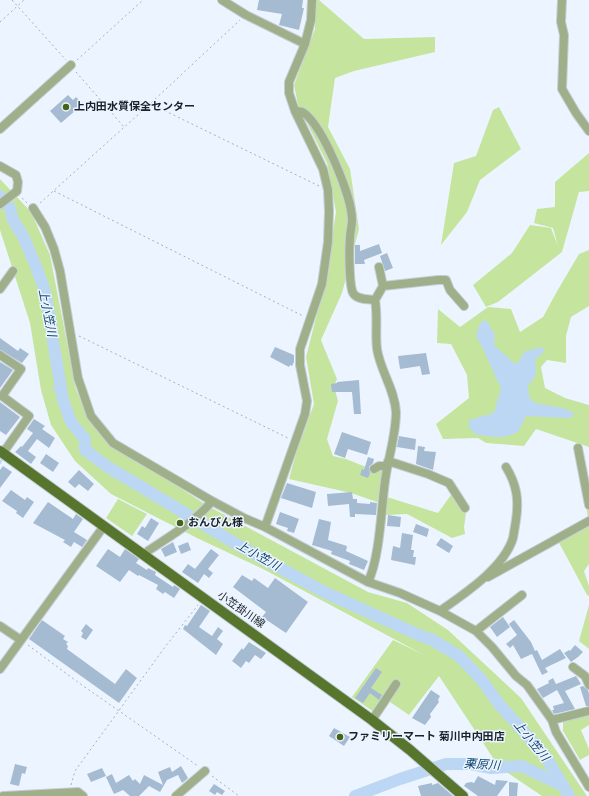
<!DOCTYPE html>
<meta charset="utf-8">
<style>
body{margin:0}
canvas{display:block;background:#ecf5ff}
</style>
<canvas width="589" height="796"></canvas>
<script>
const g = document.querySelector('canvas').getContext('2d');
g.lineJoin = 'round';
function fill(path, color) { g.fillStyle = color; g.fill(path, 'evenodd'); }
function stroke(path, color, width, dash) { g.strokeStyle = color; g.lineWidth = width; g.lineCap = dash ? 'butt' : 'round'; g.setLineDash(dash || []); g.stroke(path); }
function write(font, color, halo, rows, align = 'center') {
  g.font = font + ' "Open Sans","Noto Sans JP",sans-serif'; g.lineWidth = 3; g.setLineDash([]); g.textBaseline = 'middle'; g.strokeStyle = halo; g.fillStyle = color; for (const [text, x, y, turn = 0] of rows) {
    g.save(); g.translate(x, y); g.rotate((+turn || 0) * Math.PI / 180); g.textAlign = isNaN(turn) ? turn : align; if (halo) g.strokeText(text, 0, 0); g.fillText(text, 0, 0); g.restore();
  }
}
fill(new Path2D(`
 M315 0H319L364 39 435 37V52L354 71 335 78 328 127 350 169 359 229 342 293 321 340 337 379 334 386 338 401 327 439 333 456 346 459 371 469 386 464 380 503 351 493 289 479 297 450 314 404 306 357 326 278 336 212 327 163 298 105 294 85 315 29Z
 M499 107 521 149 480 180 467 212 441 245 454 163 476 156 493 110Z
 M589 153V191L579 192 562 252 498 302 486 307 473 285 512 253 530 225 551 228 558 246 553 228 534 223 537 209 555 207V182Z
 M0 179 31 212 50 255 76 389 89 418 111 443 208 506 368 592 407 603 448 630 521 698 587 796H542L499 767 439 676 409 715 384 698 374 712 352 697 393 640 424 655 263 569 197 538 111 494 75 461 51 425 41 390 30 323 0 230Z
 M589 250V306L571 317 566 336V363L547 360 541 367 545 388 565 398 589 405V447L536 429 524 446 486 443 478 438 443 439 436 424 469 398 467 375 451 344 437 343 438 309 460 327 488 307 511 309 520 332 543 317 556 293 579 254Z
 M589 480V564L584 571 589 586V596L587 595 557 539 588 519 583 483Z
 M453 492 466 513 464 527 465 534 452 538 407 514 385 515 387 497 438 513Z
 M118 499 147 514 132 536 106 518Z
 M589 605V649L579 641Z
 M589 713V725L581 730 589 749V755L580 760 563 731V720Z`), '#c5e59f');
fill(new Path2D(`
 M486 320 495 335 494 345 515 364 520 360 524 352 542 347 545 351 535 359 536 373 531 383H528L529 397 535 403 566 409 575 414 570 418 526 416 518 432 508 436 501 437H492L475 434 469 427V420L494 413 501 388 484 351 476 336 480 323Z`), '#bbd7f3');
stroke(new Path2D(`
 M53 390 60 383
 M0 463 2 459`), '#bbd7f3', 2);
stroke(new Path2D(`
 M0 196 10 208 13 220 23 236 35 264 44 288 50 318 53 341 63 400 71 422 85 439V450L108 467 238 545 324 592 421 636 431 639 459 656 481 679 499 704 546 757 569 796
 M355 796 400 779 446 764H471L491 768 521 766 562 785`), '#bbd7f3', 12);
fill(new Path2D(`
 M259 0H303L302 8H304L299 30 279 25 282 14 257 10Z
 M68 95 73 100 76 97 83 104 61 123 50 111Z
 M379 244 382 253 364 260 365 264H355V245H360V251Z
 M387 253 393 268 385 271 380 256Z
 M0 338 18 351 20 348 29 354 22 363 0 350Z
 M275 347 294 355V362L292 366 290 365 289 367 270 357Z
 M426 353 430 374 422 375 420 366 400 369 398 356Z
 M0 362 13 370 0 388Z
 M359 380 361 414H354L352 392H332L331 384 337 383V382Z
 M0 402 20 417 6 435 0 431Z
 M34 419 45 426 42 429 55 438 49 448 37 439 28 451 36 457 31 464 15 452 21 446 22 447 33 433 27 429Z
 M342 432 371 442 367 455 348 449 345 458 334 454Z
 M399 436 416 439 415 450 397 447Z
 M418 446 425 447 424 451 436 452 433 470 416 464Z
 M46 454 59 463 53 472 40 463Z
 M368 457 374 459 373 463 369 467 370 473 368 478 360 475 362 469 364 470Z
 M3 466 12 472 0 488V470Z
 M79 470 94 484 88 491 79 484 75 488 68 482Z
 M287 483 316 492 312 508 281 498Z
 M11 490 25 500 27 497 34 502 23 518 16 513 17 511 2 501Z
 M352 492 353 499H357V503L370 504V502L377 503 376 515 355 514V517H350L349 504 328 506 327 494Z
 M48 502 73 519 76 514 83 519 74 532 87 540 82 547 74 542 71 547 63 542 65 540 33 523Z
 M280 512 299 519 294 533 287 531 288 528 276 524Z
 M388 515 401 517 400 527 387 526Z
 M151 518 159 523 148 541 137 534 142 526 145 528Z
 M319 519 331 522 328 540 347 546 346 551 368 561 364 570 349 564 350 561 331 554 332 551 312 545Z
 M416 524 429 529 427 537 413 532Z
 M402 533 413 535 411 550H414L413 557H416L415 565 391 560 393 546 400 548Z
 M441 538 453 546 449 553 436 545Z
 M173 542 177 552 165 557 161 549Z
 M188 542 191 550 181 554 178 546Z
 M108 549 120 557 125 549 139 559 136 563 147 570 148 568 156 572 155 575 173 587 174 585 180 589 174 598 165 592 163 594 156 589 158 585 139 575 138 576 129 570 120 582 96 566Z
 M211 549 219 555 208 569 213 573 209 578 204 574 198 583 182 572 188 564 195 569Z
 M242 575 252 581 254 578 268 588 275 578 308 602 286 633 262 617 266 612 233 587Z
 M201 605 210 611 199 627 212 636 218 627 223 631 217 639 223 644 216 655 183 629 185 625 187 626Z
 M503 617 510 627 497 637 490 627Z
 M42 620 65 636 63 639 68 642 66 644 68 646 67 649 115 684 126 669 137 678 119 703 29 639Z
 M514 620 531 642 535 651 537 650 542 660 560 649 566 658 545 668 548 672 542 675 532 654 521 659 513 645 510 648 506 644 517 635 509 624Z
 M86 624 93 630 86 640 81 637 83 633 81 631Z
 M249 642 266 653 261 659 255 655 249 663 246 661 241 668 232 661 242 648 243 650Z
 M575 645 583 652 578 657 571 662 564 653 569 650 570 651Z
 M376 668 382 672 371 688 382 695 379 700 370 693 363 703 355 698Z
 M576 676 581 684 565 691 575 709 554 714 552 710H554L553 706 564 703 557 690 543 698 537 689 549 683 548 681 553 678 556 684Z
 M583 686 588 690 589 694V706H586L580 687Z
 M431 690 440 696 438 700 439 702 430 714 431 717 425 725 412 718Z
 M334 728 350 737 344 746 329 736Z
 M15 764 27 767 25 774 22 773 19 786 10 784Z
 M181 766 188 778 186 780 182 783 178 775 167 780 160 792 149 786 139 796H130L123 790 114 794 106 777 112 774 116 783 129 775 133 781 135 779 140 784 144 775 163 785 158 772 170 767 172 772Z
 M102 768 106 776 91 782 87 774Z
 M478 776 495 785 496 780 508 781 497 796H478L464 786 466 783 471 782 474 783Z
 M509 782 518 783 517 796H509Z
 M432 783V785L438 783 453 796H421L418 786Z
 M214 784 225 791 222 795 217 792 215 795 209 791Z`), '#a5bbd2');
const minor = new Path2D(`
 M222 0 246 15 305 44
 M562 0 561 22 564 35 562 89 576 113 589 131
 M295 111C298 111 302 111 304 113 323 127 352 196 352 220 352 226 350 232 350 238 349 248 349 285 353 293 357 300 368 299 375 300 378 316 375 333 377 349 380 370 395 390 396 412 396 436 388 458 385 481 381 510 380 557 368 582
 M0 129 71 65
 M0 166 16 175 18 182 17 191 0 204
 M33 208 45 227 54 249 60 271 78 378 91 416 113 443 212 501 244 518 265 527 368 582 400 593 440 611 476 631 492 647 516 676 527 685 552 720 556 732 589 787
 M383 286 438 280H446L450 290 464 306
 M0 289 13 271
 M375 300 383 286 379 267
 M0 355 21 369 2 396 29 416 3 453
 M578 448 589 505
 M388 461 428 474 449 483 465 508
 M374 469 379 466H387
 M265 527 305 414 307 401 300 365V349L322 284 328 242 329 211 328 190 323 169 295 111 289 93V82L305 44 311 20 312 0
 M145 555 148 551C170 536 195 522 212 501
 M488 577 589 521
 M440 611C464 594 504 568 513 538 514 533 515 526 516 520 519 500 517 485 506 467
 M0 626 21 640
 M476 631 522 595
 M573 667 585 676 589 685
 M0 669 104 526
 M372 720 396 684
 M552 720 589 711
 M3 796 78 792 83 796
 M176 796 205 771`);
const major = new Path2D(`
 M0 451 372 720 410 750 463 796`);
stroke(minor, '#c6cfd8', 10);
stroke(major, '#c6cfd8', 12);
stroke(new Path2D(`
 M12 0 66 60
 M0 22 24 0
 M77 60 143 0
 M76 72 124 127
 M151 104 319 186
 M54 191 303 316
 M22 198 27 203
 M40 203 151 103 240 20
 M79 336 288 438
 M28 645 79 683 198 766
 M212 776 239 796
 M71 785 75 771 165 647 198 605`), '#a6afb8', 1, [2, 3]);
stroke(minor, '#9eaf8a', 8);
stroke(major, '#57752d', 10);
for (const [x, y, r, color] of [
 [66,107,4,"#466315"],
 [180,523,4,"#466315"],
 [340,737,4,"#466315"]
]) { const dot = new Path2D(); dot.arc(x, y, r, 0, 2 * Math.PI); g.fillStyle = color; g.fill(dot); stroke(dot, '#ecf5ff', 1.5); }
write('bold 11px', '#192129', '#ecf5ff', [
 ["上内田水質保全センター",74,107],
 ["おんびん様",188,523],
 ["ファミリーマート 菊川中内田店",348,737]
], 'left');
write('11px', '#192129', '#ecf5ff', [
 ["小笠掛川線",241,610,35]
]);
write('italic 12px', '#104470', '#ecf5ff', [
 ["上小笠川",47,313,79],
 ["上小笠川",258,556,29],
 ["上小笠川",531,741,51],
 ["栗原川",482,765,4]
]);
</script>
